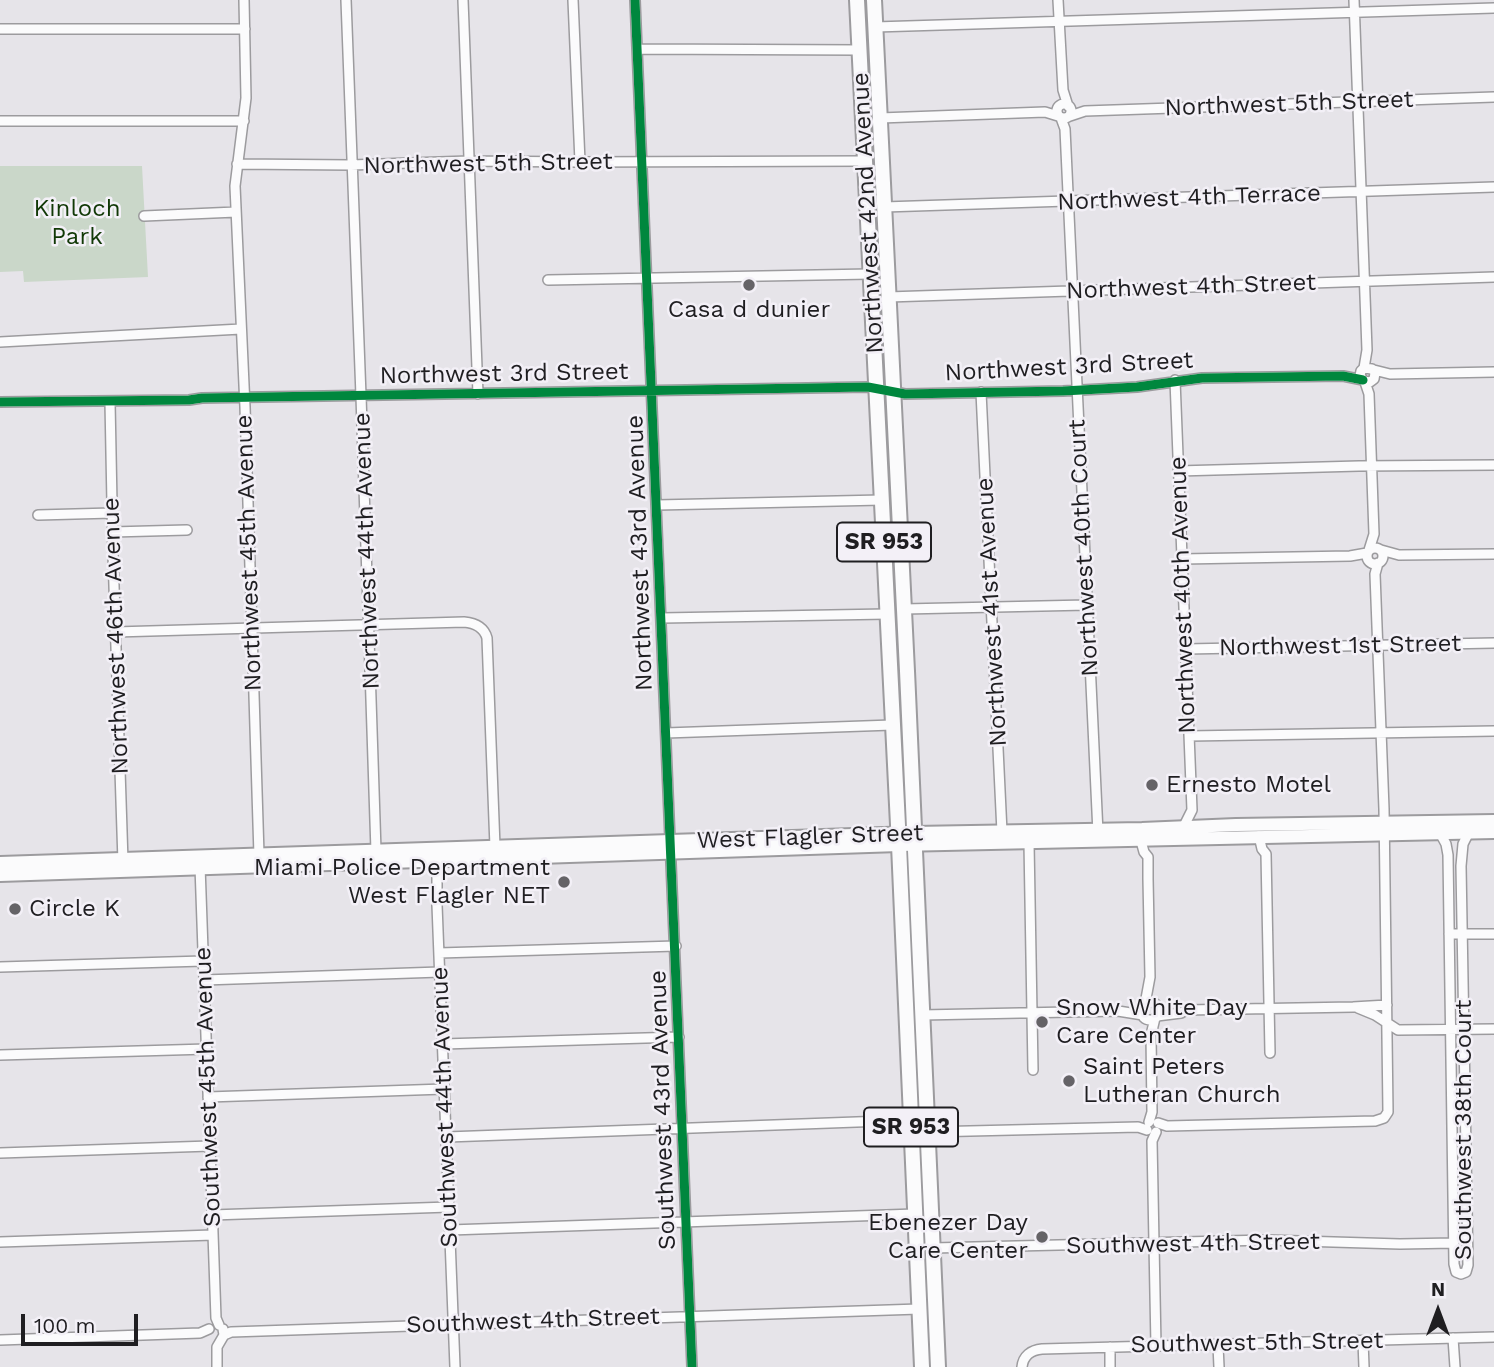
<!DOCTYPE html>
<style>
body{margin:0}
#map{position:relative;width:1494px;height:1367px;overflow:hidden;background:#e6e4e9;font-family:"Work Sans",sans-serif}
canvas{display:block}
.north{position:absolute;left:1403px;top:1276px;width:70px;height:70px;-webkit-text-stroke:5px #f3f0f7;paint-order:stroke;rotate:0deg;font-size:19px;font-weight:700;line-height:28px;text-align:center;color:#1f1e21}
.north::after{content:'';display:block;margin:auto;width:24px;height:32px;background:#1f1e21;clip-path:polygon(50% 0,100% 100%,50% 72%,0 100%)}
.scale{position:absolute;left:21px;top:1314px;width:117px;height:32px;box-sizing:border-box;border:4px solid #1f1e21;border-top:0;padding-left:9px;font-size:21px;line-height:24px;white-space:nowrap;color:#1f1e21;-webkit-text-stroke:5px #f3f0f7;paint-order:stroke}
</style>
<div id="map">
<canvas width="1494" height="1367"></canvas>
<div class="north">N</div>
<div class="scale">100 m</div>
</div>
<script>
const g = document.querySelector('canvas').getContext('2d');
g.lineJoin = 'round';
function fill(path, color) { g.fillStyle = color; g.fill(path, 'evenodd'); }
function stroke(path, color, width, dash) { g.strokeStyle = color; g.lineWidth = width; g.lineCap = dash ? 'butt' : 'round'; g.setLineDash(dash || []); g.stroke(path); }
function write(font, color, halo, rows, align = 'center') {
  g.font = font + ' "Work Sans",sans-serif'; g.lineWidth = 5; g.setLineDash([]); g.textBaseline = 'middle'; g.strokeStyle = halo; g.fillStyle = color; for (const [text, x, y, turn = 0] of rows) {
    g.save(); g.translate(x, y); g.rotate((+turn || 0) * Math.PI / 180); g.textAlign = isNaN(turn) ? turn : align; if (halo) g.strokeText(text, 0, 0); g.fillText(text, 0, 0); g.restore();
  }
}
fill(new Path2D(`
 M0 166H142L148 277 24 282 23 271 0 272Z`), '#cad7c9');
const street = new Path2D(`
 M244 0 246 98 235 186 245 407 259 855
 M346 0 361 396 376 851
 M463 0 478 394
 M573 0 580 162
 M635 0 692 1367
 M1058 0 1063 90 1068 106
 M1354 0 1367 350 1364 368 1361 371 1360 376 1364 381 1370 382 1374 379 1375 373 1372 369 1364 368
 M875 27 1494 8
 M0 29H245
 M637 49 860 50
 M1057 111a7 7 0 1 1 14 0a7 7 0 1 1-14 0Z
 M1070 116 1085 111 1494 97
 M880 118 1045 112 1058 116
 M1061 118 1065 129 1098 833
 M0 121H244
 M237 164 351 165 469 161 580 162 865 161
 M884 207 1494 187
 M144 216 236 212
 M548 280 870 274
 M888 297 1494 277
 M0 342 241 329
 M1374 370 1390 374 1494 372
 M1175 380 1192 810 1183 828
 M1365 382 1369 394 1374 534 1369 550
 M981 392 1002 832
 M0 402 189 400 202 398 868 387 905 394 1063 391 1137 387 1202 378 1343 376 1363 380
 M110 402 113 555 123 862
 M1178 471 1359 466 1494 465
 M657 505 882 500
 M38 515 112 513
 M112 532 187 530
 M1367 556a8 8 0 1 1 16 0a8 8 0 1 1-16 0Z
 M1381 550 1399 555 1494 554
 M1182 559 1350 556 1367 553
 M904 609 1087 605
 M662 618 887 614
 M115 632 464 622C475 623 484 627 487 638L495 847
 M1186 649 1494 643
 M666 733 892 725
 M1189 736 1494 731
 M1440 833 1446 844 1448 855 1454 1264 1456 1272 1461 1274 1466 1272 1468 1265 1461 866 1463 844 1469 832
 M1259 836 1262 849 1266 854 1270 1053
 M1141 841 1144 852 1148 857V879L1150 977 1145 1004
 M1029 843 1033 1070
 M438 856 437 860V905L455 1367
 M200 866 216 1318 219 1325
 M1449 934H1494
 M439 953 676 946
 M0 967 203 961
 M204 980 440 972
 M1141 1011a9 9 0 1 1 18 0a9 9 0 1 1-18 0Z
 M1358 1008 1375 1015 1398 1030 1494 1029
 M922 1015 1118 1011 1143 1015
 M1157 1016 1181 1013 1186 1010 1353 1007 1387 1005
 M443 1044 679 1037
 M0 1055 207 1049
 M208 1097 444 1089
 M1149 1122 1152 1112 1151 1035 1155 1018
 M1158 1123 1167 1126 1375 1121 1384 1118 1388 1112 1384 809 1375 574 1378 563
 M928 1132 1138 1127 1147 1130
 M447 1137 911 1120
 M0 1153 210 1146
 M212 1215 449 1207
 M450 1230 915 1214
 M0 1242 213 1235
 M933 1248 1267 1240 1400 1244 1454 1243
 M224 1335 231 1332 919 1309
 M1453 1338 1455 1367
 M0 1340 200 1333 209 1329
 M1363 1341 1364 1367
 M1218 1345 1219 1367
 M1156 1346 1152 1141 1156 1132
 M1110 1347V1367
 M217 1367V1347L224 1335 223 1329
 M1022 1367C1023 1356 1031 1350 1042 1349L1494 1337`);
const secondary = new Path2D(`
 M0 863 914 833 1142 829 1236 825 1494 821
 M0 875 899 845 1494 832`);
const primary = new Path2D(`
 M857 0 899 845 922 1367
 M874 0 907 671 938 1367`);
stroke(street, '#9c9b9e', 12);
stroke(secondary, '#9c9b9e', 16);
stroke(primary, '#9c9b9e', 18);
stroke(street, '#fbfbfc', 9);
stroke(secondary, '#fbfbfc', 12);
stroke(primary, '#fbfbfc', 14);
stroke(new Path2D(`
 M635 0 692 1367
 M0 402 189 400 202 398 868 387 905 394 1063 391 1137 387 1202 378 1343 376 1363 380`), '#00873e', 9);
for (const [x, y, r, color] of [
 [749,285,7,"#656367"],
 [1152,785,7,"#656367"],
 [564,882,7,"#656367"],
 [15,909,7,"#656367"],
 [1042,1022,7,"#656367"],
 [1069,1081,7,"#656367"],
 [1042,1237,7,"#656367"]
]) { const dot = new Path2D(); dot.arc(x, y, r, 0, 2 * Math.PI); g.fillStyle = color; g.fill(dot); stroke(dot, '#f3f0f7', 2.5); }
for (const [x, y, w] of [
 [884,542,94],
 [911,1127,94]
]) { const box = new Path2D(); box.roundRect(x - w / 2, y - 19.5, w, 39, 5); g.fillStyle = '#f3f0f7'; g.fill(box); stroke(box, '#1f1e21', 2); }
write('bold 23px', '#1f1e21', null, [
 ["SR 953",884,542],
 ["SR 953",911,1127]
]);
write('24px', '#1f1e21', '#f3f0f7', [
 ["Northwest 5th Street",1289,104,-2],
 ["Northwest 5th Street",488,164,-1],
 ["Northwest 4th Terrace",1189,198,-2],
 ["Northwest 42nd Avenue",868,213,-93],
 ["Northwest 4th Street",1191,287,-2],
 ["Northwest 3rd Street",1069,367,-3],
 ["Northwest 3rd Street",504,374,-1],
 ["Northwest 40th Court",1084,548,-93],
 ["Northwest 44th Avenue",367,551,-92],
 ["Northwest 45th Avenue",249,553,-92],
 ["Northwest 43rd Avenue",640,553,-92],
 ["Northwest 40th Avenue",1183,595,-92],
 ["Northwest 41st Avenue",992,612,-93],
 ["Northwest 46th Avenue",116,636,-92],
 ["Northwest 1st Street",1340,646,-1],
 ["West Flagler Street",810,837,-2],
 ["Southwest 45th Avenue",208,1087,-92],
 ["Southwest 44th Avenue",445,1107,-92],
 ["Southwest 43rd Avenue",663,1110,-92],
 ["Southwest 38th Court",1464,1130,-90],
 ["Southwest 4th Street",1193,1244,-1],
 ["Southwest 4th Street",533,1321,-2],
 ["Southwest 5th Street",1257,1343,-1]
]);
write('24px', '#113906', '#f3f0f7', [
 ["Kinloch",77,209],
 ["Park",77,237]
]);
write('24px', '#1f1e21', '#f3f0f7', [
 ["Casa d dunier",749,310,"center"],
 ["Ernesto Motel",1166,785],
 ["Miami Police Department",550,868,"right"],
 ["West Flagler NET",550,896,"right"],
 ["Circle K",29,909],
 ["Snow White Day",1056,1008],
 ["Care Center",1056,1036],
 ["Saint Peters",1083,1067],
 ["Lutheran Church",1083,1095],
 ["Ebenezer Day",1028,1223,"right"],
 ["Care Center",1028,1251,"right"]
], 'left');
</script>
